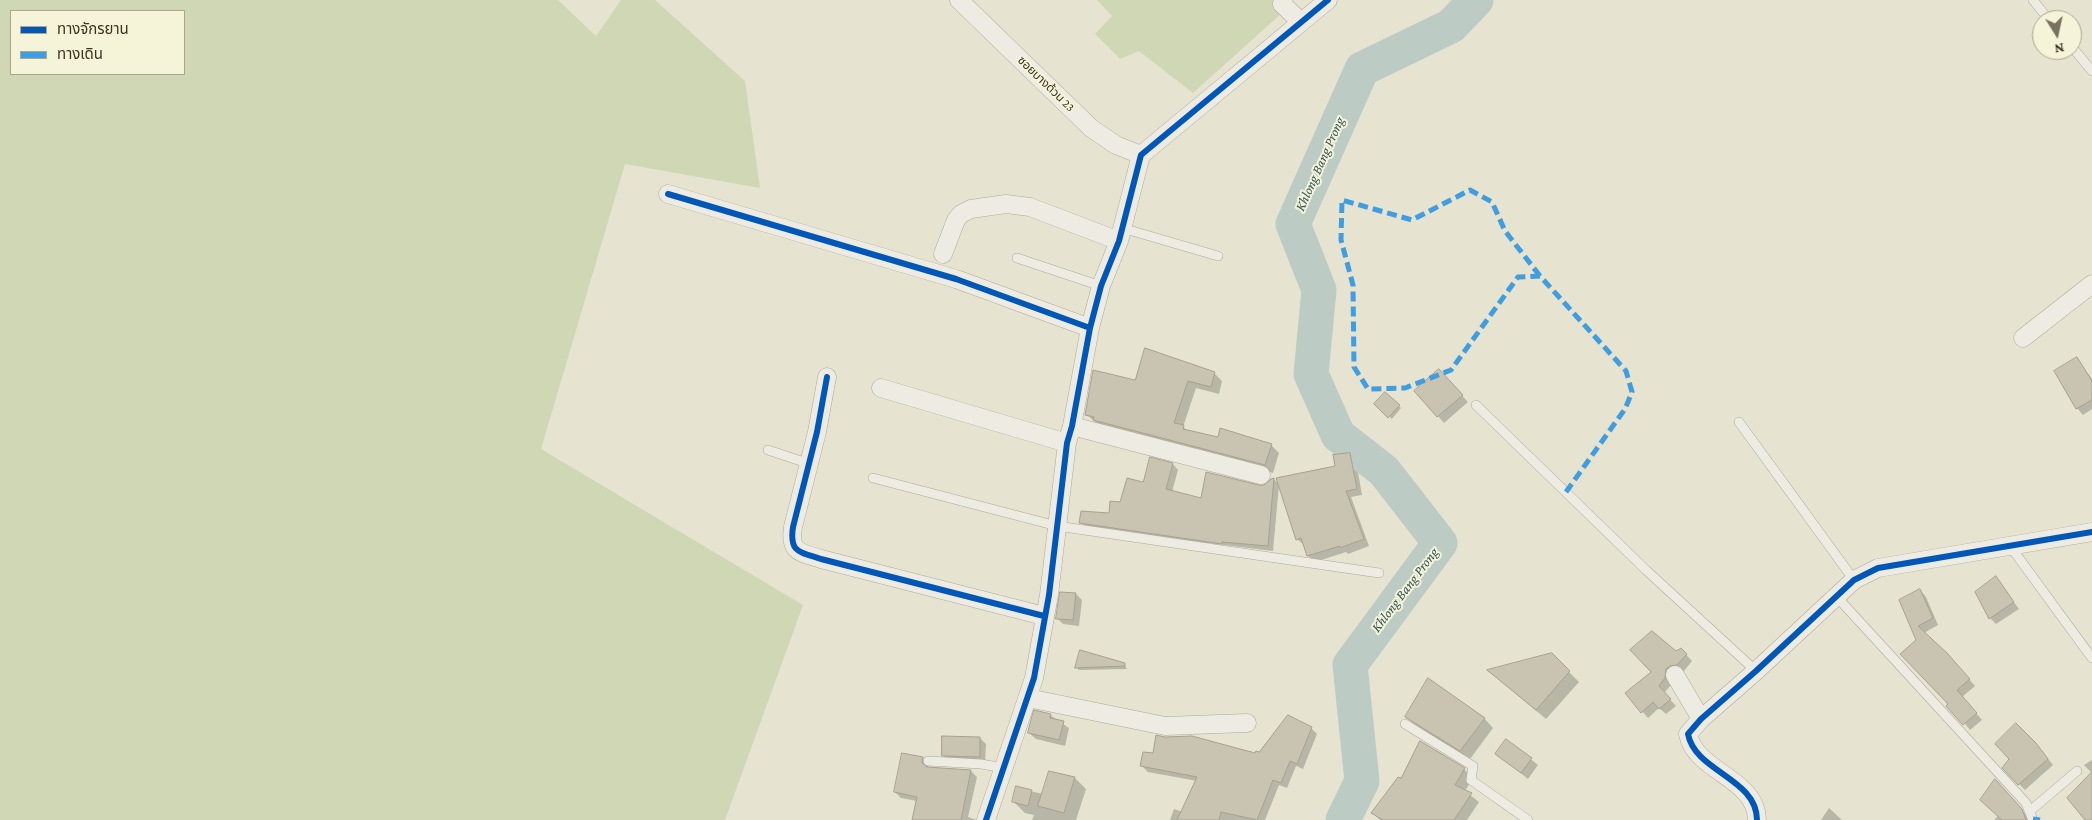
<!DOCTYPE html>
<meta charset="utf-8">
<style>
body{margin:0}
#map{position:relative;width:2092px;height:820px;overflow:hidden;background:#e6e4d1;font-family:"Crimson Pro","Noto Sans Thai",serif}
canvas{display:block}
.legend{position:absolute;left:10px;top:10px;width:175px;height:65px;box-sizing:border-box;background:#f5f3d8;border:1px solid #aba68f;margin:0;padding:6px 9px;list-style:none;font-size:15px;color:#3b3321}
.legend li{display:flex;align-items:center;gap:10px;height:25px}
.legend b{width:25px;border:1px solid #aba68f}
.north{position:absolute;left:2032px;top:10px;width:50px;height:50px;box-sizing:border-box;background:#f5f3d8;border:1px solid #aba68f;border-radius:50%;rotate:170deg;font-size:14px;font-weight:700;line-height:20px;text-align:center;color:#3b3321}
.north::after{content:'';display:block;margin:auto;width:18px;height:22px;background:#77715f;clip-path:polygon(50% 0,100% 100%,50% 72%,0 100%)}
</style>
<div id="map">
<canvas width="2092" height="820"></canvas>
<ul class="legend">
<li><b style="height:6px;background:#0057b8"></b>ทางจักรยาน</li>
<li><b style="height:6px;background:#3f9de0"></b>ทางเดิน</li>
</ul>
<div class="north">N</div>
</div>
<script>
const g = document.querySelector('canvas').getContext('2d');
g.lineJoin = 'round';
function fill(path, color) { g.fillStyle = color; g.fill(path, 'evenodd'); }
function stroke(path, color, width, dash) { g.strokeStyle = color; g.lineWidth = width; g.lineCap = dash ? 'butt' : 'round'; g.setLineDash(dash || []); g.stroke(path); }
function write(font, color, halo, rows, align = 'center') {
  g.font = font + ' "Crimson Pro","Noto Sans Thai",serif'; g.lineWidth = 4; g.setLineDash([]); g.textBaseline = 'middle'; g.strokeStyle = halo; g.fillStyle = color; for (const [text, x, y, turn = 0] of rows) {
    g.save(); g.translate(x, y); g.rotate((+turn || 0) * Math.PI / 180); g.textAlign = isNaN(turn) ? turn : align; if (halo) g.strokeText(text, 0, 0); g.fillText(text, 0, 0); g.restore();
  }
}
fill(new Path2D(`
 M0 0H558L596 36 621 0H655L745 81 760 188 625 164 541 449 803 605 725 820H0ZM11 11H184V74H11Z
 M1097 0H1286L1283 12 1193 93 1139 51 1120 59 1095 34 1112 16Z`), '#cfd7b4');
fill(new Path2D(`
 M2077 359 2092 379V409L2083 415 2077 408 2055 372Z
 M1214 373 1222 381 1219 394 1196 388 1183 427 1188 431 1218 439 1271 445 1279 453 1273 473 1102 428 1086 414 1136 381Z
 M1445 377 1468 402 1444 423 1416 391Z
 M1385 393 1401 408 1392 419 1375 404Z
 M1350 454 1356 460 1362 495 1351 497 1369 546 1348 554 1346 552 1315 562 1308 556 1304 545 1297 539 1279 485 1273 551 1086 528 1081 522 1110 515 1144 484 1173 464 1178 470 1172 492 1202 500 1265 486 1274 479 1279 485 1337 467Z
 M1996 578 2019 609 1996 624 1990 618Z
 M1920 590 1926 597 1938 625 1924 633 1953 661 1975 686 1962 697 1982 720 1970 730 1950 704 1917 640Z
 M1076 594 1082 600 1079 626 1063 624 1057 618Z
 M1681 649 1692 661 1684 671H1676L1671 685 1664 693 1676 706 1666 714 1659 708 1648 718 1627 694Z
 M1551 654 1579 682 1546 719 1498 679Z
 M1124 664 1127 669 1079 670 1077 668Z
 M1050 715 1069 728 1065 746 1036 739 1029 733Z
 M1406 717 1484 718 1493 728 1470 759 1416 726Z
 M2016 724 2042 751 2053 765 2025 790 2019 784 2011 759Z
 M1311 728 1317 734 1303 769 1296 766 1287 788 1279 785 1265 820H1170L1174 809 1183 812 1197 781 1148 772 1142 766 1255 755Z
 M980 738 986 744 985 763 949 761 943 755Z
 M1507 740 1538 765 1528 779 1497 754Z
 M1420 742 1464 769 1473 778 1465 791 1479 802 1467 820H1380L1373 813 1401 780Z
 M922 758 928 764V768L971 771 977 777 968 817 977 820H913L917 801 901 798 895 792Z
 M2092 760V773L2084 765Z
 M1075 778 1086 789 1076 820H1032L1034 815 1025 813 1014 802 1017 788 1043 794Z
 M2000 786 2027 816 2029 820H1994L1998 816Z
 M1829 808 1842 820H1821Z`), '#0003');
stroke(new Path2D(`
 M1343 820 1362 781 1350 665 1440 543 1384 471 1338 435 1311 374 1319 290 1293 224 1362 69 1451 26 1476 0`), '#bcccc5', 35);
const building = new Path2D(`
 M1145 348 1215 372 1211 387 1188 381 1174 423 1184 425 1183 429 1218 437 1220 428 1272 444 1265 465 1093 420 1094 417 1085 415 1093 370 1135 380Z
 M2077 357 2092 381V400L2076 409 2054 371Z
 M1439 369 1463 395 1437 417 1414 391Z
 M1385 392 1400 405 1388 418 1374 404Z
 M1350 453 1357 489 1346 491 1364 539 1340 548V546L1307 556 1301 538 1296 540 1276 478 1335 466 1333 455Z
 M1150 457 1173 463 1166 489 1201 498 1206 472 1259 485H1264L1271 479 1274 478 1268 546 1222 542V544L1079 523 1081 511 1109 513 1110 501 1120 502 1127 478 1143 482Z
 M1996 576 2014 602 1989 619 1975 592Z
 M1920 589 1933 618 1918 626 1947 653 1970 679 1957 690 1977 713 1963 725 1946 706 1948 704 1900 654 1916 640 1899 600Z
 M1060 592 1076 593 1073 620 1056 619Z
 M1652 631 1676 651 1681 648 1687 654 1677 665 1670 666 1666 669 1665 678 1659 686 1671 699 1659 709 1653 702 1641 713 1625 693 1651 672 1630 650Z
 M1080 650 1125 663V666L1075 668Z
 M1552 653 1570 671 1536 710 1487 670Z
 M1428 678 1485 718 1460 751 1405 717Z
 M1034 710 1051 714 1050 718 1064 721 1059 740 1028 733Z
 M1288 715 1312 727 1297 764 1290 761 1281 783 1273 780 1257 820 1221 812 1219 820H1177L1197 777 1140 766 1143 752 1153 753 1156 735 1165 737 1192 736 1255 753 1256 751 1259 752Z
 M2016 723 2036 743 2048 759 2018 785 2002 768 2009 759 1995 744Z
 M942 736 980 737V757L942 756Z
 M1506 739 1532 758 1521 773 1495 754Z
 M1420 741 1465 768 1455 785 1472 793 1454 820H1383L1371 813 1398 777 1401 778Z
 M902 753 923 757 922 763 927 767 971 770 961 820H912L917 797 894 792Z
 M1049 771 1075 777 1064 813 1038 806Z
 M2092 772V820H2085L2067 798Z
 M1995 779 2022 809 2026 820H2002L1980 800Z
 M1016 786 1032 790 1028 806 1012 802Z`);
fill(building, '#c9c4b2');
stroke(building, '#a6a090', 1);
const service = new Path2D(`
 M2033 0 2049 20
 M2072 47 2092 71
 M1122 228 1218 256
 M1017 258 1101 286
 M1476 405 1646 570 1756 671
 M1739 422 1854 580
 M768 450 810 464
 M873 478 1057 526 1379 573
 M2010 546 2092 658
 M1836 596 2026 803 2033 820
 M1405 724 1473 766 1471 780 1528 820
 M928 761 981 764 1004 768
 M2030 811 2077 771`);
const minor = new Path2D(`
 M959 0 1091 128 1116 145 1141 155
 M1283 0 1282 4 1301 22
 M668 194 956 279 1090 328
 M943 254 956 220 961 214 971 209 1006 204 1030 207 1119 241
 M2023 338 2092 284
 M827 377 817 432 793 527C789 553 800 552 821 559L1044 616
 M881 388 1067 443
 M1072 426 1261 475
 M1675 675 1701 719
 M1028 698 1165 726 1247 723
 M986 820 1034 678 1049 595 1067 443 1072 426 1090 328 1101 286 1119 241 1141 155 1328 0
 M1757 820C1757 778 1695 772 1688 734L1701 719 1756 671 1854 580 1878 568 2092 532`);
stroke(service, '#aca999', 10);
stroke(minor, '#aca999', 19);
stroke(service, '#eeece2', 9);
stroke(minor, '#eeece2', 18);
stroke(new Path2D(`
 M1540 276 1505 231 1492 202 1470 190 1412 220 1342 200 1341 240 1353 285 1354 367 1368 389 1405 388 1451 370 1518 277 1540 276 1626 371 1632 392 1625 409 1566 492
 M2033 819 2040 820`), '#3f9de0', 5, [10, 5]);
stroke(new Path2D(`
 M668 194 956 279 1090 328
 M827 377 817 432 793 527C789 553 800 552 821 559L1044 616
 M986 820 1034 678 1049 595 1067 443 1072 426 1090 328 1101 286 1119 241 1141 155 1328 0
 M1757 820C1757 778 1695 772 1688 734L1701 719 1756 671 1854 580 1878 568 2092 532`), '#0057b8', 6);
write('12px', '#3b3321', '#f5f3d8', [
 ["ซอยบางด้วน 23",1046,84,44]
]);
write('italic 14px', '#31535a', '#f5f3d8', [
 ["Khlong Bang Prong",1320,164,-66],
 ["Khlong Bang Prong",1405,590,-53]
]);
</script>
